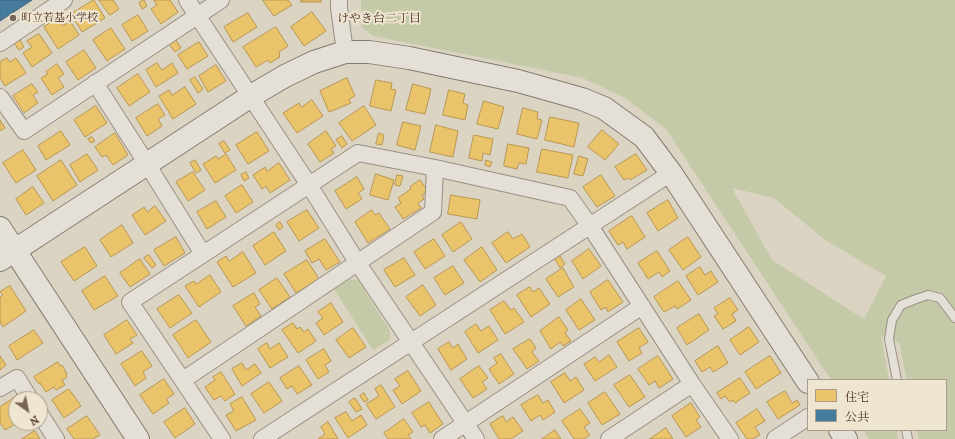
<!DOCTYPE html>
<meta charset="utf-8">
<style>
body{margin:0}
#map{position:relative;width:955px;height:439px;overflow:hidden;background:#dcd4c2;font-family:"IM FELL French Canon","Noto Serif JP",serif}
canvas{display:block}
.legend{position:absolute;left:807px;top:379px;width:140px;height:52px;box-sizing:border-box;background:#efe6d1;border:1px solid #ab9b8b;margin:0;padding:5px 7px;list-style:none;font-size:12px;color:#462b21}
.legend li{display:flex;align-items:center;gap:8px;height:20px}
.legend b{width:20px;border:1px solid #ab9b8b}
.north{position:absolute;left:8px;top:391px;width:40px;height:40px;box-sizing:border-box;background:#efe6d1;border:1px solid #ab9b8b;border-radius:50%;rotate:147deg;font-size:11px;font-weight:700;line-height:16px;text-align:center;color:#462b21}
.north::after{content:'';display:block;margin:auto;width:14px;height:18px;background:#7a6659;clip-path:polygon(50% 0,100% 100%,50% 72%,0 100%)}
</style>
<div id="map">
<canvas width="955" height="439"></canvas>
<ul class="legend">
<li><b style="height:11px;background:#e9c46a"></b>住宅</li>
<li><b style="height:11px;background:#457b9d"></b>公共</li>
</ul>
<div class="north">N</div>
</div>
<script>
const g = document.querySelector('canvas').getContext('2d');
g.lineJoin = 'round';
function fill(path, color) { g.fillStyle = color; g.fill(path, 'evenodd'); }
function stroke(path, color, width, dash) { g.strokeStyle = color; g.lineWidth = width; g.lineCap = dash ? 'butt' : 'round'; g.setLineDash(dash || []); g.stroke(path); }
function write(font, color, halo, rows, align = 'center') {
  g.font = font + ' "IM FELL French Canon","Noto Serif JP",serif'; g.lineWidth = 4; g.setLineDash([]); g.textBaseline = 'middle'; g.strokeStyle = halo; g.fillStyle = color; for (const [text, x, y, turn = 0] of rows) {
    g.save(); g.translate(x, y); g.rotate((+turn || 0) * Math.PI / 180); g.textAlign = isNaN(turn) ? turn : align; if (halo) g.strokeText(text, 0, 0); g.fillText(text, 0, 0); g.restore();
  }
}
fill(new Path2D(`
 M361 0H955V439H919L917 430H946V380H907L899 342 881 336 889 380H831L666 129 625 98 583 78 373 36 362 27ZM732 188 774 198 825 240 886 276 864 319 772 260Z
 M350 279 358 280 390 331V340L373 350 334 289Z
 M863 430H897L898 439H869Z`), '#c4c9a8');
const homes = new Path2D(`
 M94 0 105 18 82 32 71 14Z
 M99 0H113L119 9 110 15Z
 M144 0 147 6 142 9 139 3Z
 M156 0H170L178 12 161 24 151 9 157 5 154 1Z
 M263 0H288L292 5 274 16Z
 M301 0H321V2H301Z
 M312 12 326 31 304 46 291 27Z
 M248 13 257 27 233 42 224 27Z
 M138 15 148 31 132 41 122 25Z
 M58 18 63 26 70 21 79 35 58 49 44 27Z
 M276 27 288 46 279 52 280 55 279 56 280 57 270 63 268 60 256 67 243 47Z
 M111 28 125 49 107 61 93 40Z
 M39 34 52 53 32 67 23 53 32 47 27 41Z
 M20 40 24 47 19 50 14 43Z
 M176 40 181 48 175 52 169 44Z
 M199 42 208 56 187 69 178 55Z
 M84 50 96 68 78 80 66 62Z
 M7 58 10 62 16 58 26 73 5 86 0 78V62Z
 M157 63 162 70 172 63 178 73 156 87 146 70Z
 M57 64 64 74 58 78 64 87 52 95 41 78 48 74 46 72Z
 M216 65 226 81 208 92 199 76Z
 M138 74 150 92 129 106 117 88Z
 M195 77 203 89 198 93 190 80Z
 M347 78 355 96 349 99 351 103 329 112 320 91Z
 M376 80 392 83 391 89 396 90 391 111 370 106Z
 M32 84 38 92 33 95 38 103 24 113 13 96Z
 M413 84 431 89 425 114 406 110Z
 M185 87 196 104 173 119 159 96 169 90 172 95Z
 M449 90 465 94 463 103 468 105 465 120 443 115Z
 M312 100 323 116 297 133 283 113 299 103 301 107Z
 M484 101 504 107 498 129 477 124Z
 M158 104 165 115 158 119 162 126 147 136 136 118Z
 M96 106 107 123 85 137 74 120Z
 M364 106 376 125 352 141 339 123Z
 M523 108 538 112 537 119 542 120 537 139 517 134Z
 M550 117 579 123 574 147 545 140Z
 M0 120 5 128 0 131Z
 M403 122 421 126 415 150 397 145Z
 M436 125 458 131 453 157 430 152Z
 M602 130 619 144 605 160 588 147Z
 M61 131 70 145 46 160 38 146Z
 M326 131 336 146 331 149 334 153 320 162 308 144Z
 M257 132 269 151 248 164 236 145Z
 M115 133 128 155 113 165 106 155 102 157 95 147Z
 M379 133 384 135 382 145 376 144Z
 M474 135 493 139 490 155 483 153 482 161 469 158Z
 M342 136 347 144 342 148 336 140Z
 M92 137 95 141 91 143 88 139Z
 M224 141 230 150 225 153 219 144Z
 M508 144 529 148 526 164 519 163 517 169 504 166Z
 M542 149 573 155 568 178 537 172Z
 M23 150 36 170 16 183 3 163Z
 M87 154 98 170 80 182 70 165Z
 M226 154 236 170 215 183 203 164 216 156 218 159Z
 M636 154 647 170 630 180 628 178 624 180 615 167Z
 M579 156 588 159 583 176 574 174Z
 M61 160 77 185 53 201 37 176Z
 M195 160 201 170 196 173 190 163Z
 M486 160 492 162 490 167 485 165Z
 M279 163 290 180 270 193 266 186 262 189 253 175 265 167 267 171Z
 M193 172 205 190 188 201 176 182Z
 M246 172 249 178 244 181 241 175Z
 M376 174 394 180 388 200 370 195Z
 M397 175 403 176 400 186 395 185Z
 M601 175 615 196 597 207 583 187Z
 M357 177 364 189 358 193 362 199 346 209 335 191Z
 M420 180 428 191 422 195 424 199 418 203 421 208 403 219 395 207 401 203 398 198 411 189 410 187Z
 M242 185 253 202 236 213 225 196Z
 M33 187 44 203 26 215 16 199Z
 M451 195 480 200 477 219 448 214Z
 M668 200 678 218 658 231 647 213Z
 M216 201 226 217 207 229 197 212Z
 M155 206 166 221 145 235 132 215 144 207 147 212Z
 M307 210 319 228 299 241 287 222Z
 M372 210 375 215 379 213 390 229 368 243 355 222Z
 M632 216 645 237 627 249 623 242 618 245 609 231Z
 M280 222 283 227 279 230 276 225Z
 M461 222 472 239 453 252 442 235Z
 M122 225 133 243 111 257 100 240Z
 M274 232 286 251 265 265 253 246Z
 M508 232 513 239 522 234 530 247 506 263 492 243Z
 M176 237 185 253 164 266 154 250Z
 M688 237 701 257 683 270 669 250Z
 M325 239 340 262 326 270 319 259 312 263 305 251Z
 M434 239 445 256 425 269 414 252Z
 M85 247 97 266 74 281 61 262Z
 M482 247 497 270 480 282 464 260Z
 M589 249 601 266 583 279 572 261Z
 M657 251 670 271 662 277 659 272 648 279 638 263Z
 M243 252 256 273 233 287 217 262 226 256 229 261Z
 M149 255 156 265 152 268 144 258Z
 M560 256 565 264 560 268 555 259Z
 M404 258 415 275 395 287 384 270Z
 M140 259 150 274 130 287 120 273Z
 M307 260 319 279 296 293 284 274Z
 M453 266 464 283 445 295 434 278Z
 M700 267 705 275 711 271 718 282 698 295 686 276Z
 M563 268 574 287 558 297 546 279Z
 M210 275 221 292 199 307 185 286 194 281 196 284Z
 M105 276 118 296 94 310 82 291Z
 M277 278 290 297 272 309 259 290Z
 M608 280 623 302 608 312 606 307 601 310 590 292Z
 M678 281 691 300 677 309 675 306 664 312 654 297Z
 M423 285 436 305 420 316 406 297Z
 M10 286 26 311 3 327 0 322V297L3 295 0 292Z
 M530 287 533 292 539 288 550 304 531 317 517 295Z
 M254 293 260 304 255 307 261 316 246 326 233 306Z
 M179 295 192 313 170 328 157 309Z
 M730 298 738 310 732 314 736 321 723 329 714 316 718 314 714 308Z
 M581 299 595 320 579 330 566 310Z
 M504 301 511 310 514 308 524 322 505 334 490 310Z
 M331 303 343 322 324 335 316 323 323 318 318 312Z
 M699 314 709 330 687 345 677 328Z
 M559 317 568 330 565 333 571 341 563 346 560 342 551 349 540 331Z
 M127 320 137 335 130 339 133 343 116 354 104 335Z
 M196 320 211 342 188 358 173 335Z
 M293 323 297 329 300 327 304 332 308 329 316 341 298 353 282 330Z
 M476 324 481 331 489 326 498 340 478 353 465 332Z
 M749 327 759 342 740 355 730 340Z
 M353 328 366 347 349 358 336 340Z
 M639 328 648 342 639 348 642 353 629 361 617 342Z
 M34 330 43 343 17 360 9 346Z
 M530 339 536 348 532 352 539 361 527 369 513 349Z
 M449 342 453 348 458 344 467 359 451 370 438 349Z
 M267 343 270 349 279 343 288 357 270 368 258 349Z
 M718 346 728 363 713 372 710 367 702 372 695 361Z
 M324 349 331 361 325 365 329 372 318 379 306 360Z
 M142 351 152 366 143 372 146 378 135 386 121 364Z
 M501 354 514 374 499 384 489 369 497 363 494 358Z
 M609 355 617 367 595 381 584 364 595 357 599 362Z
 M0 356 6 365 0 370Z
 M658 356 673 379 659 388 655 381 649 385 638 369Z
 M770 356 781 373 756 389 745 372Z
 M58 362 60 366 62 365 67 374 66 375 67 377 62 380 65 385 56 390 54 387 46 392 40 383 39 384 34 377Z
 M242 363 246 370 255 364 261 373 242 386 232 369Z
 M299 366 312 385 297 394 292 386 287 389 280 378Z
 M479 366 488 378 482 382 487 389 473 398 460 379Z
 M408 371 421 391 402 404 393 390 400 386 395 379Z
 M221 372 235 394 225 401 221 396 214 400 205 387 215 380 213 377Z
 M565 373 570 381 576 377 584 390 564 403 551 382Z
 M630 375 645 397 629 407 614 385Z
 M740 378 750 393 735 403 733 400 730 402 725 396 721 399 717 393Z
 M164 379 174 394 166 399 169 403 153 414 140 395Z
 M269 382 282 401 264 413 251 394Z
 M381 385 395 407 376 419 366 404 379 396 375 389Z
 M69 389 81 406 64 418 52 400Z
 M785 391 792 403 797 400 800 405 778 419 767 402Z
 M605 392 620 414 602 425 588 403Z
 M364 393 368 400 364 402 360 396Z
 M538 395 543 403 548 400 555 412 543 420 540 415 531 421 521 405Z
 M242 397 256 420 236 431 226 415 234 411 230 404Z
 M14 398 16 401V423H17L5 430 0 423V407Z
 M355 398 362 409 356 412 349 402Z
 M429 402 443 424 430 433 425 425 421 427 412 413Z
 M691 403 700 417 696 420 701 427 686 437 672 416Z
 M185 408 195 424 175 438 164 422Z
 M580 409 590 423 584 427 590 435 584 439H574L562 421Z
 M757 409 765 421 755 427 760 435 752 439H747L736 423Z
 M346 412 352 421 361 415 367 425 348 438 335 418Z
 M87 416 100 435 93 439H74L67 429Z
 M503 416 506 422 513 417 523 431 511 439H499L490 424Z
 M404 419 413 432 408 435 411 439H388L384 433Z
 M328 422 338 439H318L325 434 321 427Z
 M666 428 673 439H650Z
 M555 430 561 439H542Z
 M35 431 40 439H22Z`);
fill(homes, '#e9c46a');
stroke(homes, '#b89654', 1);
const public = new Path2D(`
 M0 0H32L0 21Z`);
fill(public, '#457b9d');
stroke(public, '#456378', 1);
const lane = new Path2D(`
 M897 380 889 339 892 320 901 305 916 299 928 295 940 298 955 318
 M906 430 908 439`);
const street = new Path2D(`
 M187 0 309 185 357 262 476 439
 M339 0V8L345 52
 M0 43 64 0
 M95 83 147 164 203 254
 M0 97 24 131 221 0
 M183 380 433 212 435 168
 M0 388 17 378 30 399
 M40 414 56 439
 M222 439 130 302 358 153 435 168 570 198 590 226 692 384 730 439
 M262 439 671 173
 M442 439 642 306
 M609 439 692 384
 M775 439 808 417`);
const secondary = new Path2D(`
 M0 228 138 439
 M0 260 251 96 285 76 314 62 345 52H369L409 58 518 81 582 99 604 108 644 137 671 173 808 382
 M840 430 846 439`);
stroke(lane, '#989086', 10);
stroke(street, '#989086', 18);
stroke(secondary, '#837a70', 24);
stroke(lane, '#e4e0d7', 8);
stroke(street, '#e4e0d7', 16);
stroke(secondary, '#e4e0d7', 22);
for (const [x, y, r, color] of [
 [13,18,4,"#7a6659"]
]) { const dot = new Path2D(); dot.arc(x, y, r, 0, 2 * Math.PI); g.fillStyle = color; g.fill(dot); stroke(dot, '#efe6d1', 1.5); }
write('11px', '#462b21', '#efe6d1', [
 ["町立若基小学校",21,18]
], 'left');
write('12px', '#462b21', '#efe6d1', [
 ["けやき台二丁目",379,19]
]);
</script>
